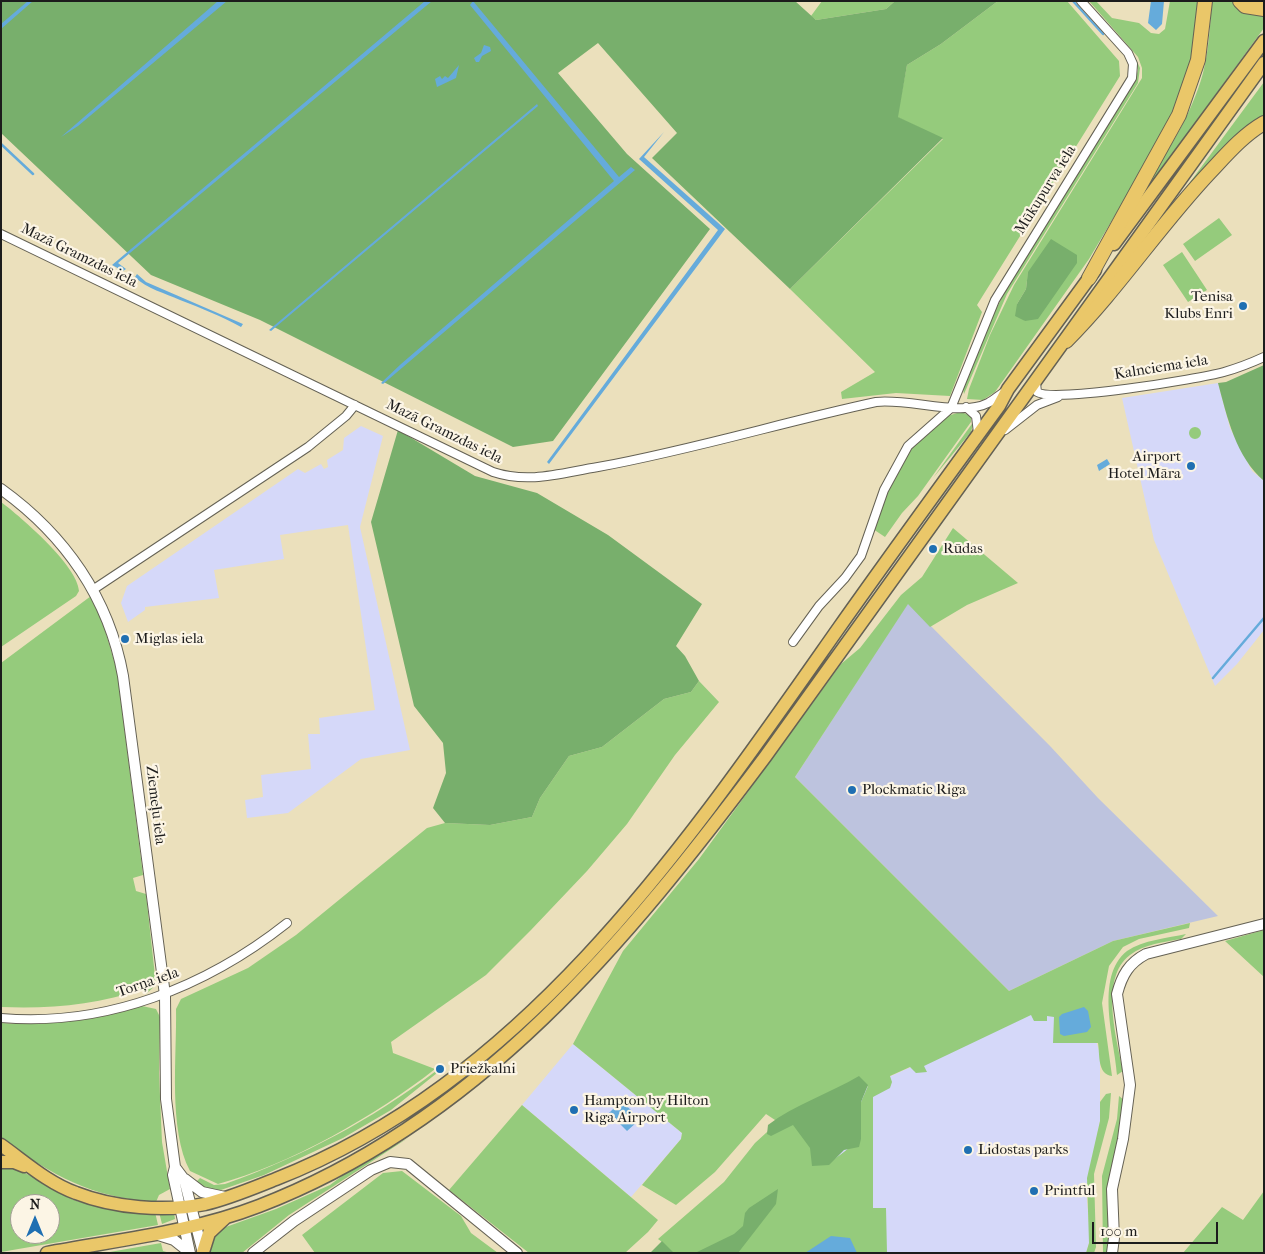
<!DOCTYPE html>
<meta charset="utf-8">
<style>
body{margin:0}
#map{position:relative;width:1265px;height:1254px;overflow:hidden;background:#ebe0bc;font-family:"IM FELL French Canon",serif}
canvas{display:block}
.frame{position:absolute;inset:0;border:2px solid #1c1c1c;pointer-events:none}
.north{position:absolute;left:10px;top:1194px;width:50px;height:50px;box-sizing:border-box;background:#fcf5e5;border:1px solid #a29e95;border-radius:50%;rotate:0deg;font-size:14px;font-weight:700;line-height:20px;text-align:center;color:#1c1c1c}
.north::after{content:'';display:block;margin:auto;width:18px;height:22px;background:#1f6fb2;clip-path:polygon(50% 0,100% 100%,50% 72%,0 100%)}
.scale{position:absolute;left:1092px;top:1222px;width:126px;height:22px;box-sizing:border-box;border:2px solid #1c1c1c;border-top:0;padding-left:6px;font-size:15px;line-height:18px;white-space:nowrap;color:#1c1c1c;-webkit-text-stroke:4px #fcf5e5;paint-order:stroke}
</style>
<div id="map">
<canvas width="1265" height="1254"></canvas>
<div class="frame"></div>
<div class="north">N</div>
<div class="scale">100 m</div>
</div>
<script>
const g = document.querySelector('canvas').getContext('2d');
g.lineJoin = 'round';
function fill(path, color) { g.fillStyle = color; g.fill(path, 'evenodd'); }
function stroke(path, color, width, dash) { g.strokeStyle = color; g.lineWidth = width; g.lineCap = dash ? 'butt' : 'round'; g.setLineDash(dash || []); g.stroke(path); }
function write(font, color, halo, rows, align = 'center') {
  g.font = font + ' "IM FELL French Canon",serif'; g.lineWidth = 4.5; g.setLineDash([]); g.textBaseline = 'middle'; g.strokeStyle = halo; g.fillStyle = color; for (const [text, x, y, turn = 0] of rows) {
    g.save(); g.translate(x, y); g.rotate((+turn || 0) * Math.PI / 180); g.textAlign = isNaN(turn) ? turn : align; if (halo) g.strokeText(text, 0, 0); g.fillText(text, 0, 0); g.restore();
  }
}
fill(new Path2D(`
 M1218 383 1230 428 1252 471 1264 481V630L1237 664 1215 686 1154 540 1122 398Z
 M361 426 383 436 360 527 410 750 361 759 288 813 247 818 245 800 263 797 261 775 311 769 308 734H320L319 718 375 710 348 525 280 535 284 559 214 570 219 598 145 607V610L128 622 121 603 127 586 298 469 305 473 321 464 324 469 328 467 327 460 343 450 344 438Z
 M1081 990 1100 1054V1121L1086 1189 1089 1224V1243L1086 1253H869L841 1218 807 1114Z
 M573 1044 682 1133 681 1139 631 1197 522 1105Z`), '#d5d8f9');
fill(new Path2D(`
 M908 603 1051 747 1098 798 1218 916 1113 941 1009 991 795 777Z`), '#bdc3de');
fill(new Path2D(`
 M822 1H895L886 9 816 20 811 16Z
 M998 1H1067L1119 61 1120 76 977 305 982 312 950 396 896 393 842 399 841 392 875 372 790 289 943 139 897 117 907 65 941 44Z
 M1089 1H1096L1112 18 1139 23 1151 33 1159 34 1165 29 1170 1H1200L1190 70 1168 126 1089 259 995 392 983 400 967 399 969 389 990 335 1014 285 1142 78V68L1138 57ZM1028 272 1025 321 1017 304 1026 289Z
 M1212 1H1232L1244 11 1264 15V28L1144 193 1142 192C1166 154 1191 117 1203 73 1209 50 1210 25 1212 1Z
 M1135 57 1140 68 1138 83 1007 294 964 394 963 389 989 323 1013 276 1135 81 1138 70Z
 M1264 82V118L1171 208Z
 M1219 218 1232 235 1195 261 1183 244Z
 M1182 252 1207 290 1188 302 1163 265Z
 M961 412 971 416V422L918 496 902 513 885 537 873 529C889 485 909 424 961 412Z
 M974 421 971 432 933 478Z
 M1189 433a6 6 0 1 1 12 0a6 6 0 1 1-12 0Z
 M1 502C21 517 78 566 79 591L76 596 1 647Z
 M953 528 1018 583 967 605 930 627 908 604 795 777 1009 991 1113 941 1190 923 1189 928 1139 939 1123 947 1109 966 1102 1003 1112 1076C1097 1074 1100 1055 1098 1043H1053L1054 1017 1047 1016V1021H1034L1031 1015 924 1066 927 1072 916 1073 910 1067 890 1076 892 1082 890 1088 873 1097V1208H886L887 1253H651L662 1242 658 1239 724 1182 755 1143 778 1122 766 1114 715 1172 676 1205 642 1185 681 1139 682 1133 573 1044 623 951 699 859 841 664 860 648 901 595 922 577ZM868 1086 861 1102V1139C853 1144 829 1165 824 1165L807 1114Z
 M91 596 103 623 117 671 143 875 133 878 136 891 146 894 156 985 146 994 143 989C97 1005 50 1009 1 1007V663Z
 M699 681 719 702 675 755 627 824 587 871 531 930 486 975 391 1042 393 1053 435 1069C377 1115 289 1165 218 1184L190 1171C168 1129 177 1056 176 1009L181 999 248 968 296 935 427 828 445 823 490 825 532 817 540 798 569 756 602 747 664 699 691 692Z
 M1264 930V977L1225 941Z
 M1186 934 1181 939C1165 942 1144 944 1130 955 1099 978 1117 1040 1123 1071L1117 1075C1115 1041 1094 977 1127 951 1143 940 1168 938 1186 934Z
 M142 1006 156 1009 160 1017 159 1073 162 1142 170 1189 159 1195 156 1202C89 1197 55 1176 1 1139V1023C49 1027 97 1018 142 1006Z
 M436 1071 437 1073 391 1110 343 1138 264 1175 218 1191H211L194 1184 200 1178 214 1185 225 1184C303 1156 370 1121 436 1071Z
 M1111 1093 1109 1118 1094 1174 1096 1247 1094 1253H1086L1089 1243 1087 1178 1100 1121V1102L1106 1094Z
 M1119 1096 1124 1100 1109 1253H1103L1102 1176 1117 1119Z
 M522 1105 658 1220 648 1232 625 1253H529L449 1190Z
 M408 1138 289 1215 242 1253H210L211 1238 223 1228 276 1209 330 1185 350 1170Z
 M1 1165C28 1170 49 1189 74 1200 95 1208 132 1209 155 1212L158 1225 1 1252ZM20 1204H50V1234H20Z
 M402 1171 461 1216 471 1233 498 1253H315L302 1235 383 1173Z
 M1264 1191V1253H1183L1222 1207 1243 1220Z
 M159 1212 174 1213 175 1219 162 1224Z
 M161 1243 163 1251 170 1253H104Z`), '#95cb7c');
fill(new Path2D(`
 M1 1H795L816 20 886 9 895 1H998L941 44 907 65 898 117 943 138 790 289 652 158 677 133 598 43 558 73 627 154 710 229 553 441 513 447 260 320 151 275 1 133Z
 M1051 239 1077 255V263L1038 319 1025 321 1015 316 1017 304 1026 289 1028 272Z
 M1264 365V481C1236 457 1227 417 1218 383L1226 382Z
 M398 430 475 476 537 493 608 535 702 604 676 646 685 656 699 681 691 692 664 699 602 747 569 756 540 798 532 817 490 825 445 823 433 808 446 773 443 743 414 706 371 522Z
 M859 1076 868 1085 861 1102V1139L859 1147 844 1150 829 1165 812 1166 810 1148 793 1125 771 1136 767 1134 768 1125C794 1105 830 1093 859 1076Z
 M778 1189 776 1204 738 1253H695L734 1234 743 1226 745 1213 749 1208Z
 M662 1241 674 1253H650Z`), '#78af6c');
fill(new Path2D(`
 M28 1H33L1 29V24Z
 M218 1H227L78 126 61 137Z
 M425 1H432L118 263 126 269 123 271 112 265Z
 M473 1 619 177 631 167 635 170 383 384 381 383 401 364 614 181 470 5Z
 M1151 1H1164L1162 24 1156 30 1148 23Z
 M484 45 490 47 491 51 482 56 479 62H476L474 58 481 53Z
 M459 65 456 78 437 87 435 79 440 76 442 79 445 76 448 78Z
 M537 104 538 106 271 331 269 330Z
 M664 132 644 157 725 229 549 464 547 462 718 230 639 159Z
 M137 274 146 282 243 324 241 327C221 316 201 308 180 300 165 293 147 289 135 277Z
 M1107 459 1110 464 1099 471 1097 465Z
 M1084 1007 1088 1011 1091 1027 1087 1032 1064 1036 1060 1034 1059 1017 1062 1014Z
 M621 1101 631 1110 637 1122 627 1131 609 1113Z
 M831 1236 850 1238 857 1253H805Z`), '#65abdb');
stroke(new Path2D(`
 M1073 1 1103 34
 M1 144 33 174
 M1213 678 1264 618`), '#65abdb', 2.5);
const minor = new Path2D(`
 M1 234 493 472C529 484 561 473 598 467 692 450 783 422 876 402 909 398 961 417 988 403 994 400 999 395 1004 392
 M1036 383 1037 392C1053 403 1199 379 1224 372 1238 368 1251 363 1264 357
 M966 407 976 416 978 433
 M1005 430 1037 405 1058 397
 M94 589 308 447 346 416 355 405
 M793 642 819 606 845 578 861 556 884 490 908 446 951 408 995 300 1132 78 1133 64 1128 53 1081 1
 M1 1018C106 1027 206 987 287 923`);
const tertiary = new Path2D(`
 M1 489C65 535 109 598 123 676L165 995 166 1099 175 1167 173 1175 190 1253
 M175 1167 184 1179 203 1253
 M185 1179 202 1192 225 1197
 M155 1234 174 1240 189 1252
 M253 1253 294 1221 371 1170 390 1162 408 1164 517 1253
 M1112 1253 1114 1238 1112 1189 1123 1139 1130 1085 1117 994C1122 975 1129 963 1146 954L1264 924`);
const primary = new Path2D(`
 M1114 244 1264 41
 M1 1145C25 1162 48 1183 76 1193 114 1208 165 1212 205 1204 230 1198 253 1188 276 1179 528 1080 689 841 838 629 891 554 945 480 999 406L1008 389 1095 270
 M1 1162H14L24 1166
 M203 1252 209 1233 225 1218
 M47 1253C117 1240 192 1232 259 1206 480 1121 628 940 765 757L1264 63`);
const trunk = new Path2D(`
 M1240 1 1245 6 1264 9
 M1089 278 1179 115 1198 60 1205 1
 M1066 341C1118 289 1159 226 1210 172 1226 155 1243 135 1264 123`);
stroke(minor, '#646154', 10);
stroke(tertiary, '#646154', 12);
stroke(primary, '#646154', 15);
stroke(trunk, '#646154', 16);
stroke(minor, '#fff', 8);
stroke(tertiary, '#fff', 10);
stroke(primary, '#eac769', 12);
stroke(trunk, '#eac769', 14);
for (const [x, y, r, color] of [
 [1243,306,5,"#1f6fb2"],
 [1191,466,5,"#1f6fb2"],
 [933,549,5,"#1f6fb2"],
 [125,639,5,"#1f6fb2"],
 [852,790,5,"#1f6fb2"],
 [440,1069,5,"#1f6fb2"],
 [574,1110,5,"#1f6fb2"],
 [968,1150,5,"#1f6fb2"],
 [1034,1191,5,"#1f6fb2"]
]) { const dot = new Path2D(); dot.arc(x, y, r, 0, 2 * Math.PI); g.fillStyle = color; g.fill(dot); stroke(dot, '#fcf5e5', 2); }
write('15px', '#1c1c1c', '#fcf5e5', [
 ["Mūkupurva iela",1046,190,-58],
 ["Mazā Gramzdas iela",79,256,26],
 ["Kalnciema iela",1161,368,-9],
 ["Mazā Gramzdas iela",444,432,26],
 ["Ziemeļu iela",155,805,83],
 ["Torņa iela",148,983,-19]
]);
write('15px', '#1c1c1c', '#fcf5e5', [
 ["Tenisa",1233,297,"right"],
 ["Klubs Enri",1233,314,"right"],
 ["Airport",1181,457,"right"],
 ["Hotel Māra",1181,474,"right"],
 ["Rūdas",943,549],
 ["Miglas iela",135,639],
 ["Plockmatic Riga",862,790],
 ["Priežkalni",450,1069],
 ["Hampton by Hilton",584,1101],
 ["Riga Airport",584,1118],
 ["Lidostas parks",978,1150],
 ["Printful",1044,1191]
], 'left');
</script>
